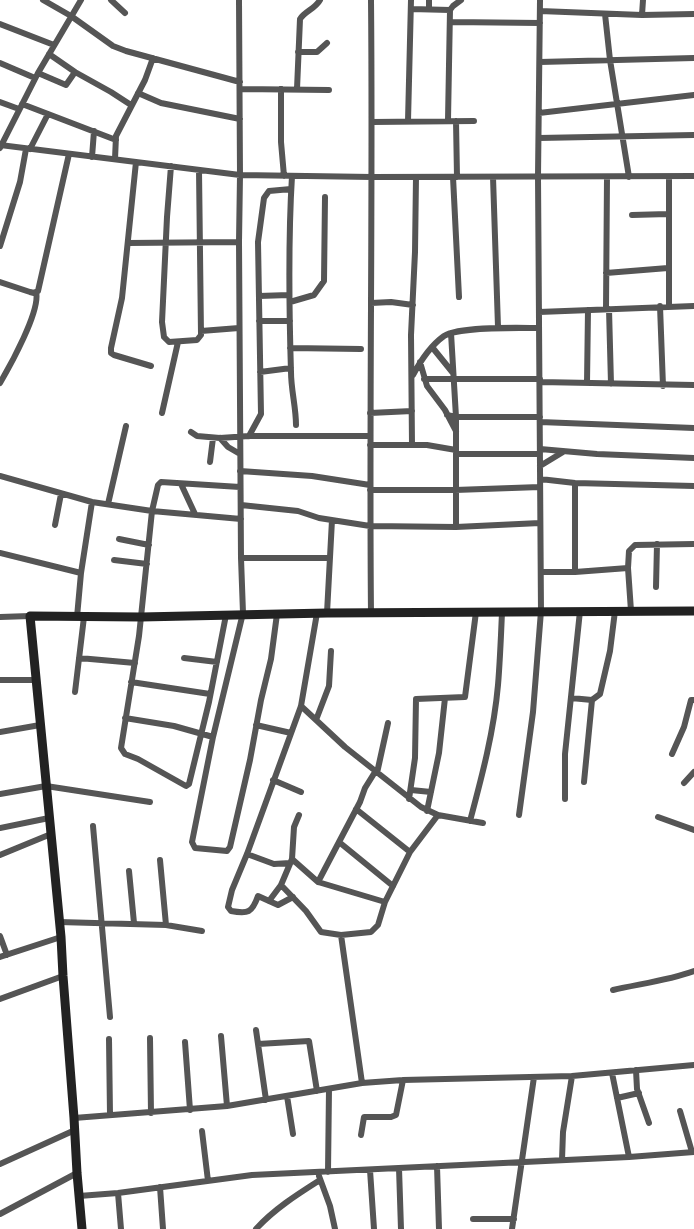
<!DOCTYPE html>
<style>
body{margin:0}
canvas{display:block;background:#fff}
</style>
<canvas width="694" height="1229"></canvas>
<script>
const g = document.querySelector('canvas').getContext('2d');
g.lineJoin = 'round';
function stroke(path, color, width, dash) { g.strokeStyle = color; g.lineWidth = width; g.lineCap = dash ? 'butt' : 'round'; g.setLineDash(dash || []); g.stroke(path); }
stroke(new Path2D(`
 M43 0 71 16 113 46 126 51 240 82
 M111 0 125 13
 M239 0 240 175 239 242 241 558 243 613 213 737 192 842 195 848 227 851 230 847 250 760 261 700 271 659 277 614
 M411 9 450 10
 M429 9V0
 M540 11 642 15 694 14
 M605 14 610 60 629 177
 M642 15 643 0
 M451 22 540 23
 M0 24 54 45
 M298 52H317L327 43
 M49 54 75 72
 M540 62 694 58
 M0 63 35 78
 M38 73 66 85 75 72 111 92 131 105
 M240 89 329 90
 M281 89V142L284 176
 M297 89 300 19C305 11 315 9 320 0
 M138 93 161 103 240 119
 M0 102 19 109
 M22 104 116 140
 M539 113 694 95
 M448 120 450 10 453 6 461 0
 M408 121 411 0
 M456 121 457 177
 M372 122 474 121
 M539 138 694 135
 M0 145 240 175 372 177 694 176
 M0 148 38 73 81 0
 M30 149 48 114
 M92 157 94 131
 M115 159 116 136 145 80 153 58
 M136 162 122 298 111 348V353L114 355 151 366
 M171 166 167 217 162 322 164 337 169 342 197 340 201 335 199 170
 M292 176C288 241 289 307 291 372 291 390 296 407 296 425
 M453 177 459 297
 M493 177 498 327
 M669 177V306
 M632 215 668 214
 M128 243 239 242
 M0 246 20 182 26 149
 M606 273 668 268
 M0 282 30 292 34 293 38 291 69 154
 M259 296 289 295
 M290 302 314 295 324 281 325 197
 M371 303 391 302 413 305
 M660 306 663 386
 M606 309 607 177
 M609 309 611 384
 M539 312 694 306
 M259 321H290
 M201 331 239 328
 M451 333 456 417V527
 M432 347 453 373
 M290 348 361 349
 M420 362 427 386 445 410 456 431
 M260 372 291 368
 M413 375C421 360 430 346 444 336 460 326 519 328 539 328
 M424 379H540
 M540 382 694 385
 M0 383C10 366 41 310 36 292
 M587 383 588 310
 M162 413 178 342
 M370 413 412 411
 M447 415 456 417H540
 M540 422 694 428
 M191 432 197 436 220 438 249 436H369
 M249 436 261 414 258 242 264 198 269 191 291 189
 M220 438 228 447 240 454
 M370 445H427L456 450
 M412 445 411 335 415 252 416 177
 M540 449 597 454 694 458
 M456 454H540
 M210 462 213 438
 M540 466 563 452
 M240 471 312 476 370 485
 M0 476 92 502 152 511 241 519
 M540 479 575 483 694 486
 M181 484 195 514
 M370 490H455L540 487
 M108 504 126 426
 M241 505 298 511 319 518 370 526 456 527 540 523
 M55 525 61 494
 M119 539 149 545
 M0 553 81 573
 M241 558H329
 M114 560 147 564
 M628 568 631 611
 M541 572H575L628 568 629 551 635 545 694 544
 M575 572V483
 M656 587 657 544
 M327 613 332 520
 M371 613C369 409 373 204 371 0
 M226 615 209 702 189 784 186 786 138 759 125 754 121 748 139 636 152 511 158 485 161 482 240 487
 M0 617 30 616
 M77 617 81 573 92 502
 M79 658 135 663
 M184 658 217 662
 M0 680H35
 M131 682 210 694
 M75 692 84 617
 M571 698 592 700 600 694 610 651 615 611
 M301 706 345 747 421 807 438 815 483 823
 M125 718 174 726 213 737
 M316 720 329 686 331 651
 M256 725 291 733
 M0 732 40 725
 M672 754 684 727 691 700H694
 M377 773 388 723
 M273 780 301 792
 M584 782 592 700
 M684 783 694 772
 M411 790 431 792
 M0 794 46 786 150 802
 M409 799 415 758 416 699 465 697 476 612
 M565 799V754L580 611
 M356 809 410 852
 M427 811 439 753 445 698
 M299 815 294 827 292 859 318 882 385 902
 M519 815 533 712 541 611 538 176 540 0
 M658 817 694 830
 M470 821C482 776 494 731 498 685 500 661 501 636 502 612
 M93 826 110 1017
 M0 828 49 818
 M339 842 393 886
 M247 854 274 864 290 863
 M0 855 51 834
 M160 860 166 925
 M129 871 134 923
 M318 882 360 802 365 788 375 772
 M281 885 306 911 321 932 341 935 371 932 378 925 385 902 410 852 438 815
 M293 897 278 905 258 896C252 913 248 914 231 911L228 907 232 890 247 854 301 706 317 613
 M269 901 281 885 292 859
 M59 922 166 925 202 931
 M341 935 362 1083
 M0 936 7 955
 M0 957 61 937
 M613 990C639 984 670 980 694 971
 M0 999 63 976
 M256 1030 266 1100
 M221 1036 227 1106
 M150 1038 151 1113
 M109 1039 110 1115
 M185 1042 190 1110
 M258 1044 309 1041 317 1091
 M636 1070 637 1089 649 1123
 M612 1073 629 1157
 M287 1096 293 1134
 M617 1098 639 1093
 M680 1111 692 1152
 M74 1118 227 1106 362 1083 403 1080 572 1076 694 1065
 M202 1131 208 1181
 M361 1135 364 1117H391L396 1115 403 1080
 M562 1160 563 1132 572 1076
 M0 1164 75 1130
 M437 1166 439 1229
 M399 1168 401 1229
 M370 1170 374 1229
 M328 1172 329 1089
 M319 1176 330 1206 335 1229
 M160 1187 163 1229
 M118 1193 121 1229
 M79 1196 118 1193 252 1175 629 1157 694 1152
 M0 1214 77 1173
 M473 1219H514
 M256 1229C274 1209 298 1194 320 1180
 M512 1229 534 1077`), '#555', 6);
stroke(new Path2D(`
 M82 1229 77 1173 74 1118 63 976 61 937 30 616 141 617 327 613 694 611`), '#222', 9);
</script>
